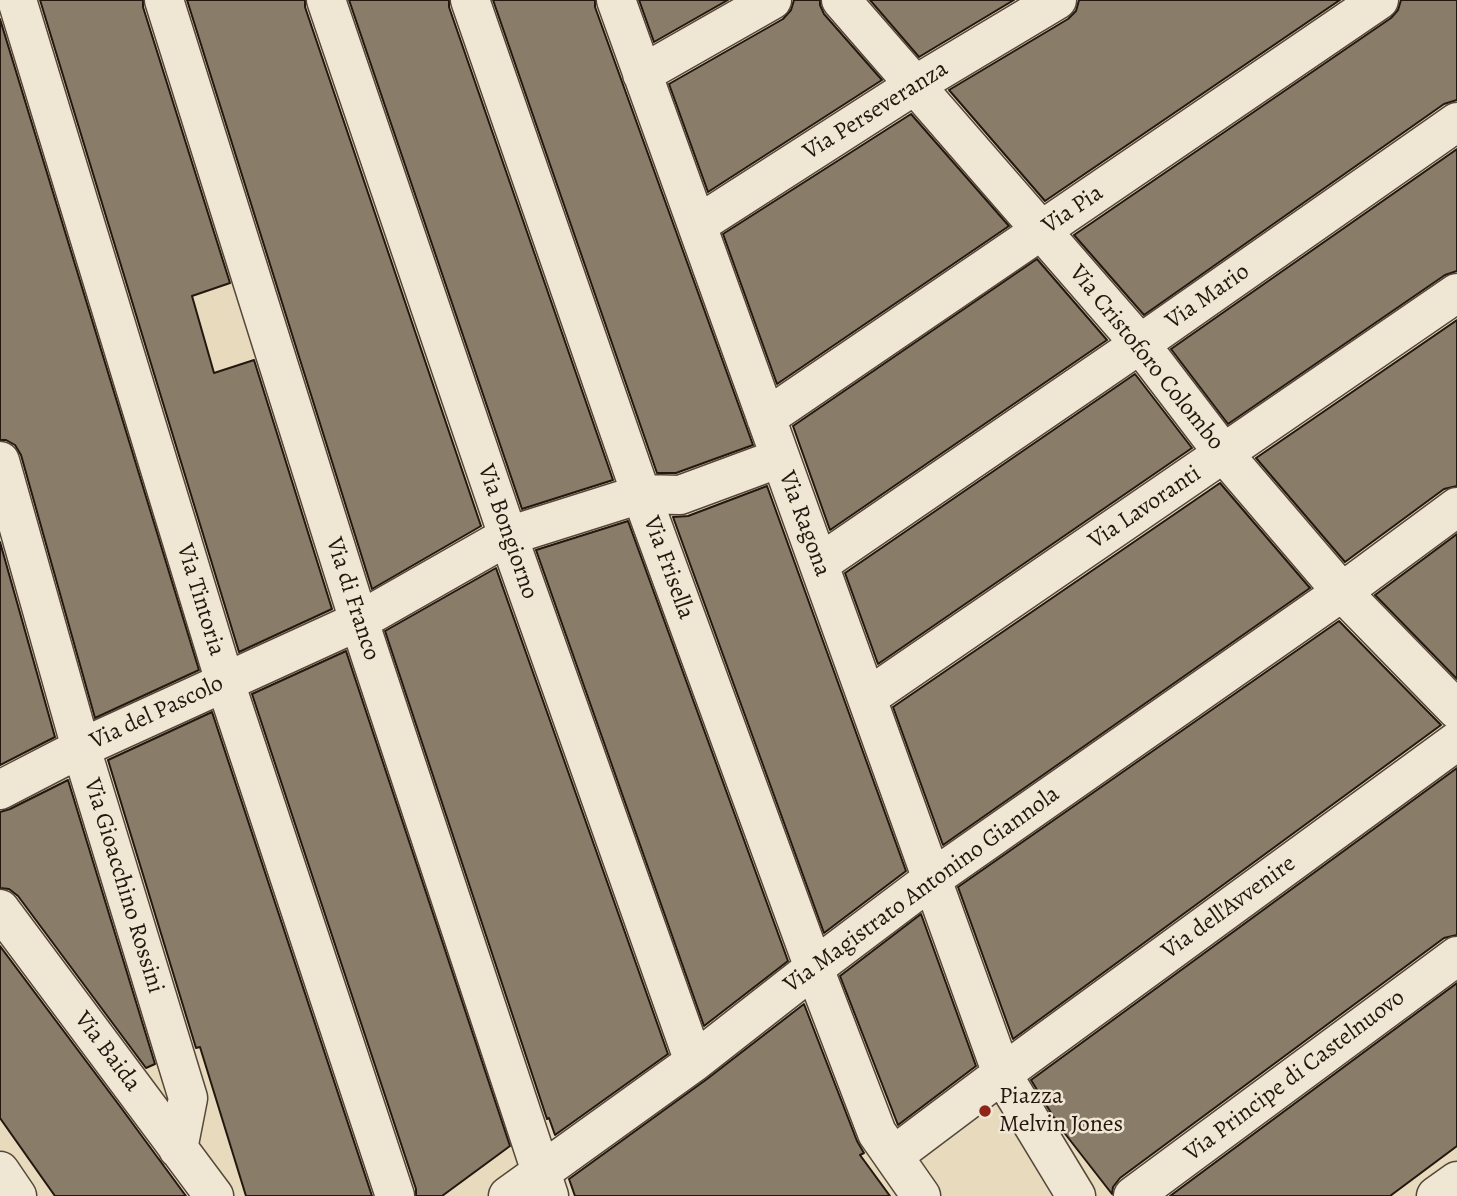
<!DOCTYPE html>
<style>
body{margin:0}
canvas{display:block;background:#e7dabd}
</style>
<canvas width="1457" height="1196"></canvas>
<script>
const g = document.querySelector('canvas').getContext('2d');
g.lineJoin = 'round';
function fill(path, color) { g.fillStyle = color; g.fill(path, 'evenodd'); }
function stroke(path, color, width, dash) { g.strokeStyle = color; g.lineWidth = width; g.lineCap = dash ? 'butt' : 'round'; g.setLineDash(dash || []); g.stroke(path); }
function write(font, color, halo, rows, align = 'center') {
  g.font = font + ' Alegreya,serif'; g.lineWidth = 5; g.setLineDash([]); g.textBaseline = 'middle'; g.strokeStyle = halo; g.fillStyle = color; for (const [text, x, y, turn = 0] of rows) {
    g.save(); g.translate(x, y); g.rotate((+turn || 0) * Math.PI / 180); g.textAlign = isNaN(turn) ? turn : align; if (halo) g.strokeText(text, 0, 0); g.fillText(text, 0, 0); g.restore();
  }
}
const building = new Path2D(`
 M40 0H143V7L230 283 192 296 214 373 254 360 332 609 239 652Z
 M187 0H305V7L481 526 372 589Z
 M349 0H449V7L613 480 522 509Z
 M493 0H595V7L753 445 676 473H657Z
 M639 0H728L654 42Z
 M794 0H820V5L824 14 882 80 708 192 669 84 783 19 791 10Z
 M870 0H1014L919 57Z
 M1079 0H1340L1045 201 949 90 1068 19 1076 11Z
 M1401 0H1457V100L1444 104 1144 315 1074 235 1391 18 1398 10Z
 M0 19 199 670 95 718 21 455 15 445 6 440H0Z
 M911 114 1009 226 777 384 723 234Z
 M1457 149V271L1445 275 1228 424 1171 349Z
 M1037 259 1107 340 830 530 793 426Z
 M1457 320V486L1444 489 1345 562 1256 458Z
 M1135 374 1192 448 878 664 845 573Z
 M1220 483 1310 588 943 845 893 707Z
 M767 486 906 871 824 933 673 517 688 516Z
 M628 521 788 961 704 1026 536 550Z
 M1457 534V679L1375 595Z
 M0 542 55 737 0 765Z
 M496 568 668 1054 555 1135 549 1118 547 1119 385 631Z
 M1339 621 1441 725 1013 1039 958 887Z
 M346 651 510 1146 442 1196H416V1189L252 694Z
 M212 712 372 1196H246L200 1047 196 1048 108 760Z
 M1457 768V935L1444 938 1120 1178 1113 1187 1112 1194 1059 1126 1031 1080Z
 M68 780 155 1064 146 1068 18 896 9 889 0 888V812L10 809Z
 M921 914 976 1066 898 1125 840 976Z
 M0 946 119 1105 186 1196H55L0 1118Z
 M1457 983V1146L1390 1196H1170Z
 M804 1004 857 1141 864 1153 860 1155 890 1196H575L569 1179 707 1079Z`);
fill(building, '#897c69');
stroke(building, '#24170f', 2);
const minor = new Path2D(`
 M17 0 225 682 395 1196
 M164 0 359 621 549 1196
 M326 0 508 536 694 1062
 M470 0 641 494 814 968 877 1133 921 1196
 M616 0 1002 1074 1076 1196
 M841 0 1140 344 1224 454 1342 592 1457 710
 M642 74 772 0
 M697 225 915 85 1057 0
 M766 418 1379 0
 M0 461 81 748 188 1098 178 1149
 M819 564 1140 344 1457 122
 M867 698 1457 293
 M0 790 81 748 359 621 508 536 641 494 680 495 780 458
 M0 909 214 1196
 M893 1156 1002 1074 1457 741
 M0 1171 17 1196
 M508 1196 694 1062 814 968 932 879 1342 592 1457 507
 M1133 1196 1457 956
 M1436 1196 1457 1181`);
stroke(minor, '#55483a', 41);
stroke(minor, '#efe7d4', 38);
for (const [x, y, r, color] of [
 [985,1111,7,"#8f2418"]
]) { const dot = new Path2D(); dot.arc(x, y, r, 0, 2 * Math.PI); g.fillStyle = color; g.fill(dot); stroke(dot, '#efe7d4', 2.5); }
write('24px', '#24170f', '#efe7d4', [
 ["Via Perseveranza",876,111,-32],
 ["Via Pia",1073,210,-34],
 ["Via Mario",1208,297,-35],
 ["Via Cristoforo Colombo",1146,358,51],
 ["Via Lavoranti",1145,508,-34],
 ["Via Ragona",804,524,70],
 ["Via Bongiorno",507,532,71],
 ["Via Frisella",668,568,70],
 ["Via di Franco",352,599,72],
 ["Via Tintoria",200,600,73],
 ["Via del Pascolo",157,713,-25],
 ["Via Gioacchino Rossini",123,886,73],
 ["Via Magistrato Antonino Giannola",922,890,-36],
 ["Via dell'Avvenire",1229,908,-36],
 ["Via Baida",107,1052,53],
 ["Via Principe di Castelnuovo",1295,1076,-37]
]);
write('24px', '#24170f', '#efe7d4', [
 ["Piazza",999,1097],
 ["Melvin Jones",999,1125]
], 'left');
</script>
